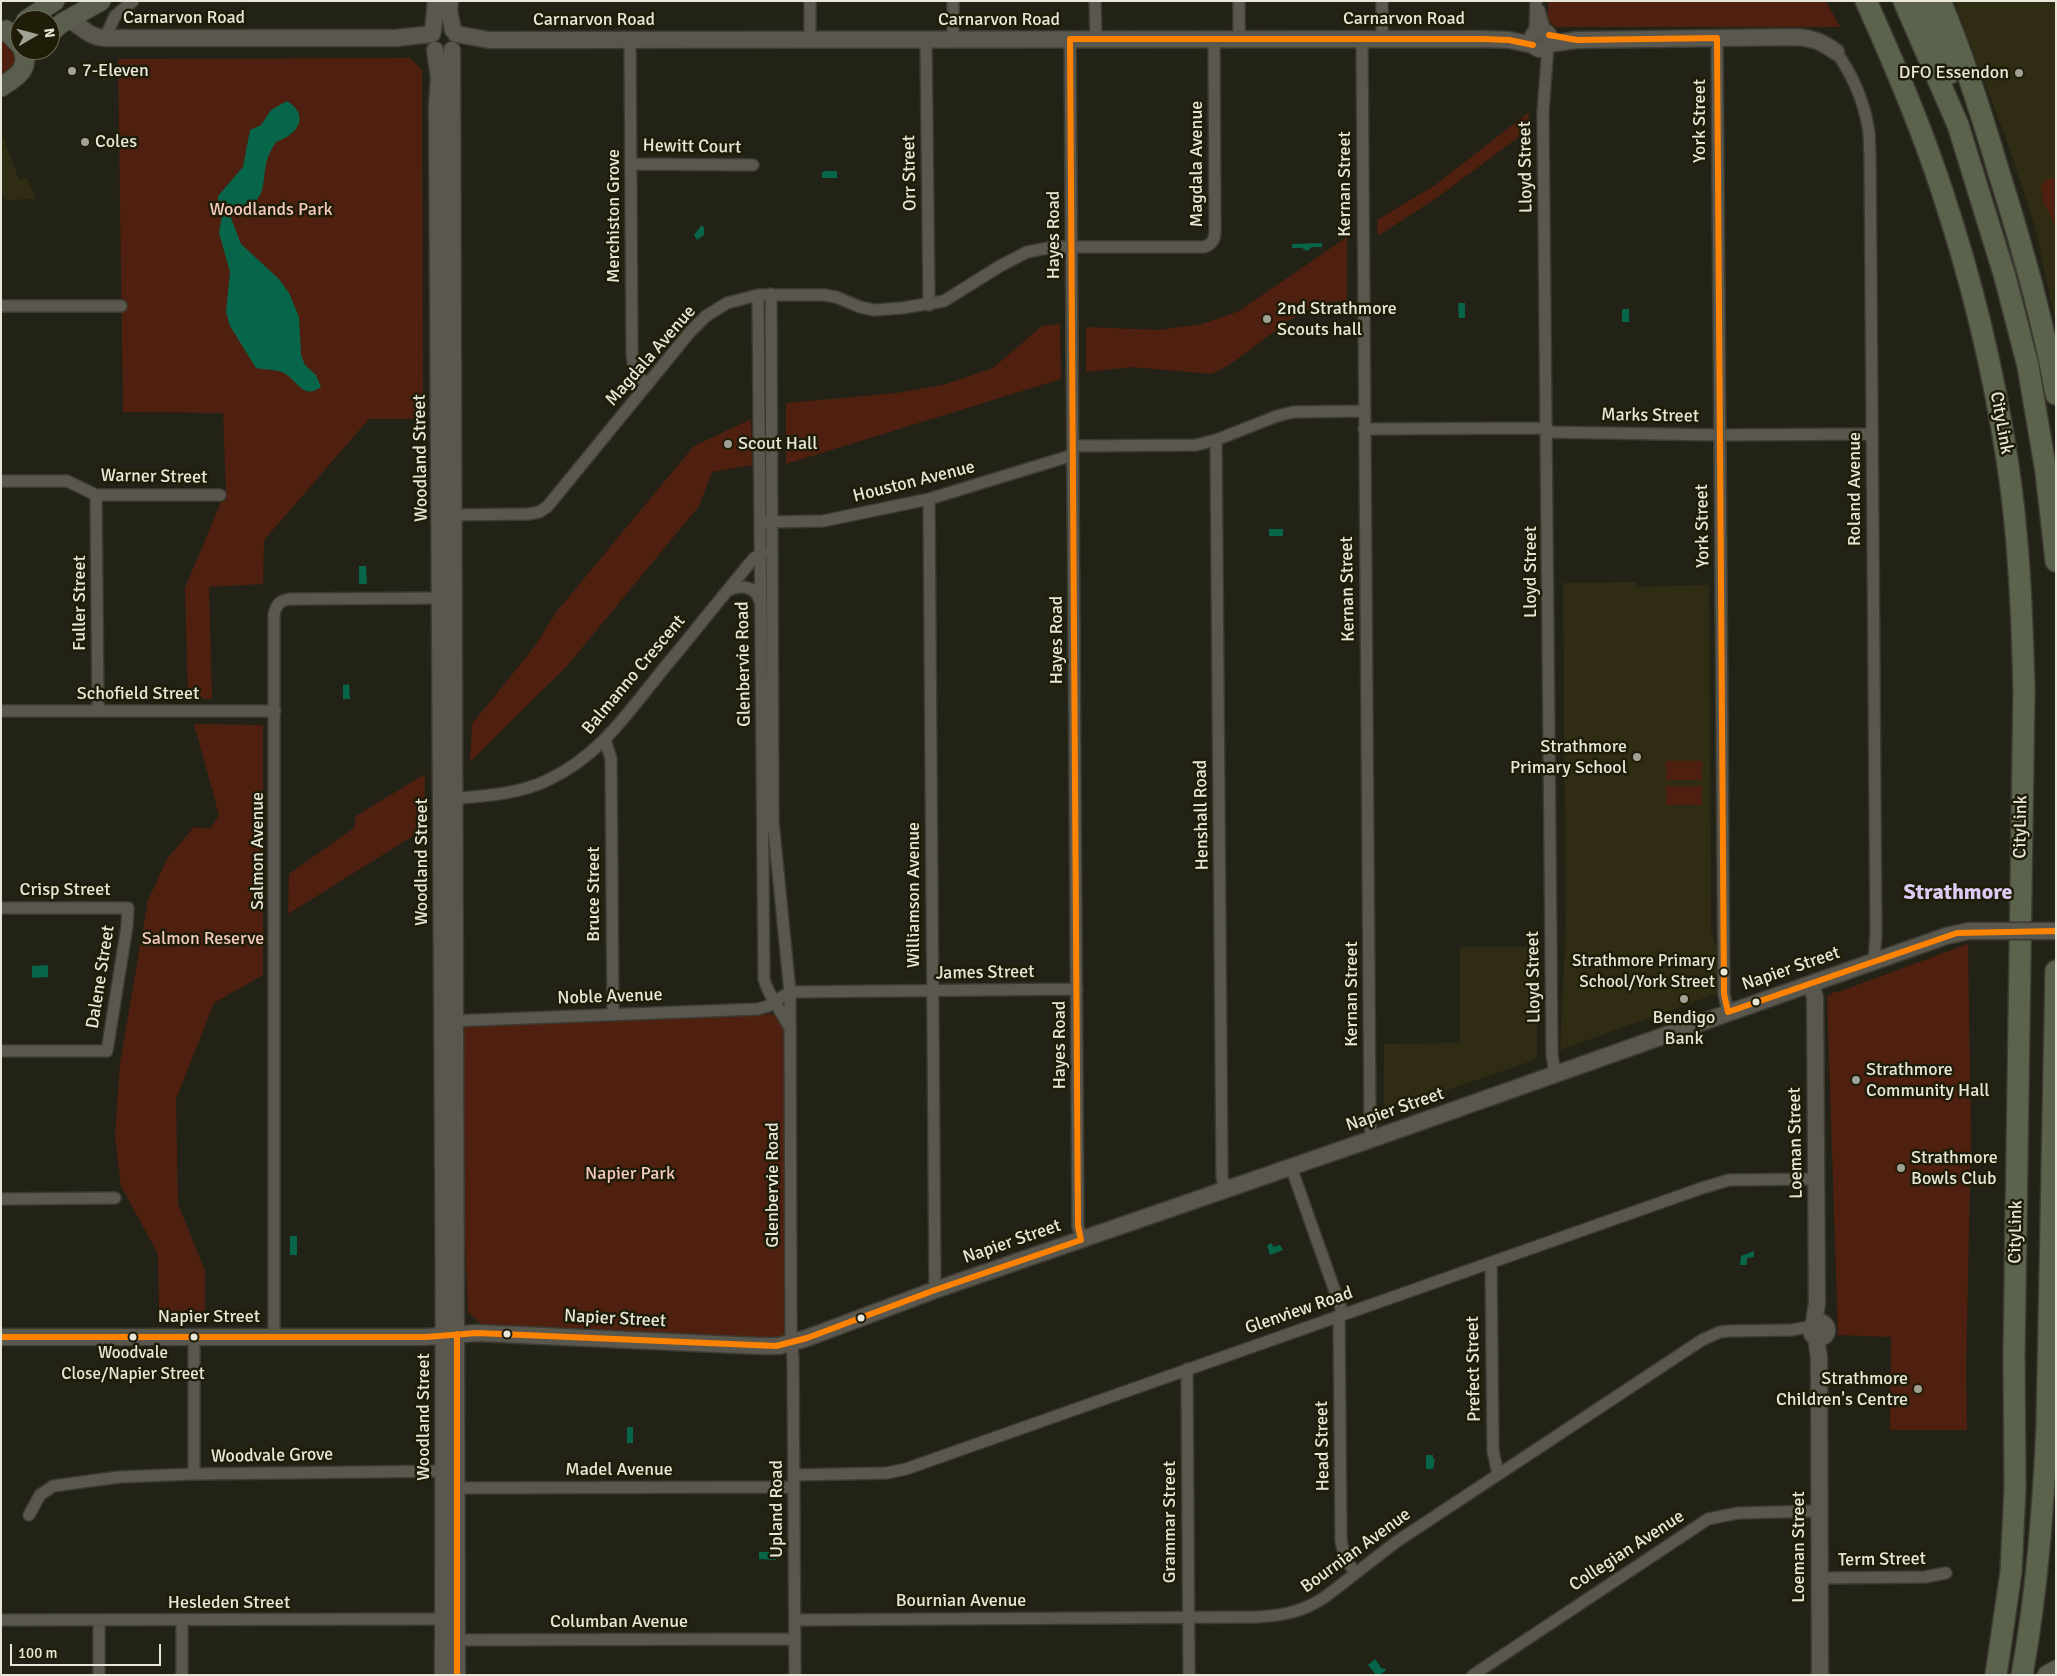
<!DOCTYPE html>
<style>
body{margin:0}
#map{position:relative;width:2057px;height:1676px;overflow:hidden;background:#232216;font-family:Signika,sans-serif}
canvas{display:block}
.frame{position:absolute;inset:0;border:2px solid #e7e6d9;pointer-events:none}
.north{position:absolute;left:10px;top:10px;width:50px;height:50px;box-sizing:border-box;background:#1f1c07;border:1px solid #6f6d5b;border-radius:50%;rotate:82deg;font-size:14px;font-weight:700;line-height:20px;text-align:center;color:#e7e6d9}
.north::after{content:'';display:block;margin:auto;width:18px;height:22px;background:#a2a195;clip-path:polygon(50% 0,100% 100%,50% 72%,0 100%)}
.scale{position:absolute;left:10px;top:1644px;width:151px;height:22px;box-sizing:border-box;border:2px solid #e7e6d9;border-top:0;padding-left:6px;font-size:15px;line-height:18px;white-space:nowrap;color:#e7e6d9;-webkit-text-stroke:4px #1f1c07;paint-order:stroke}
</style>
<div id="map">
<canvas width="2057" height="1676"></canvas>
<div class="frame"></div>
<div class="north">N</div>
<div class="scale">100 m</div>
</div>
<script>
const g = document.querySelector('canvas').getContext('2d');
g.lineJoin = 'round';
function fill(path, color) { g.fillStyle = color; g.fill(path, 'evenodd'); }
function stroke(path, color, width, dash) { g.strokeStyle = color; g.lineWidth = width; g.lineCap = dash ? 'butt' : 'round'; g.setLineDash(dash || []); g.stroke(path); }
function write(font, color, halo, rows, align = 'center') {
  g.font = font + ' Signika,sans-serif'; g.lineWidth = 5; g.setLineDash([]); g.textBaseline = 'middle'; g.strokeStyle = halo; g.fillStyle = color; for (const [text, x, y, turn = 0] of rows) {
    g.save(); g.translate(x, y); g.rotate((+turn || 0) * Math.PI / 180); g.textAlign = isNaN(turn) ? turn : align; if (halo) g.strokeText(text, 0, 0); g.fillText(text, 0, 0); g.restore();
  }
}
fill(new Path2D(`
 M1954 1H2056V324L2036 231 2011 152Z
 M1 131 19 180 27 177 36 199 5 200 1 193Z
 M1636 582V587L1709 585 1711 931 1730 989 1560 1050 1566 928 1563 583Z
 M1460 947H1537V1059L1384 1112V1044L1460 1043Z`), '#302c13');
fill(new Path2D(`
 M1548 1H1826L1840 27H1555L1548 20Z
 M1 42C6 43 8 44 12 48 24 60 11 70 1 78Z
 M410 58 422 70 423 419H369L264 540 263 584 209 587 212 699 188 698 185 588 226 490 223 413 123 412 118 59Z
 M1529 112 1528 130 1438 197 1378 236 1377 220 1434 186Z
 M2056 178V227L2043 201 2041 186 2047 179Z
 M1347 237V300L1318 304 1287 322 1232 363 1212 374 1132 367 1086 372V327L1159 330 1202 324 1239 311Z
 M1060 324 1061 379 786 464V403L897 393 943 385 993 368 1042 326Z
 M751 419 752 465 712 472 699 506 567 666 470 762 472 724 535 646 557 611 694 446Z
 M194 724 263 725V975L214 1003 176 1099 178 1204 205 1271V1314L159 1313 158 1254 121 1186 115 1136 120 1063 148 900 167 859 194 827 210 829 219 815Z
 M1666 761H1702V780H1666Z
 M425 774 424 829 288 914 289 874 354 828 356 816Z
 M1666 786H1702V805H1666Z
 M1968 944 1971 1138 1966 1371 1967 1430H1890L1891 1337 1838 1335 1827 996 1833 994V992H1838Z
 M783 1014 792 1343 663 1333 481 1324 468 1312 456 1021Z`), '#4f200f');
fill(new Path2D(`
 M287 101C311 116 297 135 276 142 270 151 266 160 265 171 263 181 264 191 258 198 251 209 234 204 231 218L241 244 279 279 289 293 299 317 301 355 305 365 316 375 321 387C303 400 298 381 284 373 276 369 265 370 256 368L230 326 226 312 230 272 219 233 222 215 218 200V196L243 167 250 130 261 125 271 110Z
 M826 171H837V178H822V172Z
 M702 225 704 228V235L697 240 694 235Z
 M1322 243V247H1312L1307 251 1302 248H1292V244Z
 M1458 303H1465V318H1459Z
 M1622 309H1629V322H1622Z
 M1269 529H1283V536H1269Z
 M359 566H366L367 584H359Z
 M349 684 350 699H343V685Z
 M48 965V977L32 978V966Z
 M290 1236H297V1255H290Z
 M1272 1243 1273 1247 1280 1245 1283 1250 1270 1255 1267 1245Z
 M1754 1251V1257L1747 1258V1265H1740L1741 1256Z
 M627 1427H633V1443H627Z
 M1426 1455H1433V1459H1435L1433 1469H1426Z
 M759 1552H776V1560L759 1559Z
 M1375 1659 1382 1669 1384 1668 1386 1670 1380 1675H1376L1368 1665Z`), '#07664a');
const street = new Path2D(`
 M810 1V40
 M953 1V40
 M1095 1 1096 39
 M1539 10 1545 32
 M1535 32 1536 1
 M105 38 115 16 133 1
 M1717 38 1724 994 1728 1012
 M1070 39 1078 1226 1081 1240
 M1239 39V1
 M1362 39 1370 1124 1372 1139
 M1382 39V1
 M630 40 632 353C633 367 635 376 648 384
 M926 40 929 305
 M1548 46 1543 112 1552 1055 1555 1074
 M1836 52C1851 72 1864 101 1868 127 1870 135 1869 145 1870 154L1876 934 1874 962
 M631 164 753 165
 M771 294 773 821 790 992 791 1331 793 1360 795 1675
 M758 295 764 979C768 996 781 1010 788 1025
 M1 306H121
 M1364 429 1547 428
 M1547 432 1719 435 1872 434
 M1216 440 1222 1177 1225 1189
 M1073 446 1196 445 1216 440 1277 416 1293 412 1364 411
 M1 481H67L96 495H220
 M96 495 98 711
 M929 499 935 1290
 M447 515 528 514 539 512 547 507 690 332 706 316 727 303 758 295H824L836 297 860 307 874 310 902 308 944 301 1000 266 1027 252 1053 247H1204C1212 244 1215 240 1215 231L1214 39
 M766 522 823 521 929 499 1073 455
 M727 591C740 584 757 586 760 602
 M1 711H275
 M605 739 611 759 613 1015
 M448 799C482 796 517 795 548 780 601 755 629 711 665 667 695 631 724 594 754 558L763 553
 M1 908H128L127 926 107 1051H1
 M450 1021 758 1009 768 1006 790 992 1077 989
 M1291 1167 1343 1314
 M1 1199 115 1198
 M1491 1263 1493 1451 1498 1474
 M1339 1315 1341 1541 1345 1558 1355 1573
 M194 1337V1474L450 1471
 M274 1337V614C277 603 281 600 291 599L448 598
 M1187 1369 1189 1675
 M794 1475 887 1473 906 1469 1702 1188 1729 1180 1817 1179
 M451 1488 794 1487
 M29 1515 40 1495 53 1486 119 1477 194 1474
 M1819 1578 1925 1577 1946 1573
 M1 1620 450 1619
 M795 1620 1255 1617C1281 1616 1303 1612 1325 1597L1396 1542 1702 1340 1720 1332 1730 1331 1792 1330 1812 1326
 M182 1621V1675
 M452 1640 795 1639
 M99 1675V1621
 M1473 1675 1708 1519 1738 1513 1819 1511`);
const secondary = new Path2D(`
 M450 1 449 11 453 30
 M68 20C83 26 87 37 105 38H396L432 34
 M1532 40a9 9 0 1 1 18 0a9 9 0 1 1-18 0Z
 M433 31 436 1
 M456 34 489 40 1482 39 1509 40 1533 45
 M1549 44 1577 40 1796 37C1812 38 1823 42 1836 52
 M435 50 439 77 437 106C443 629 445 1152 443 1675
 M452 50 457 1675
 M1811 984 1815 998 1817 1303 1814 1323
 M1811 1330a8 8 0 1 1 16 0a8 8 0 1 1-16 0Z
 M1 1337H426L477 1333 759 1346H779L807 1338 935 1290 1372 1139 1946 936 1969 931
 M1816 1337 1819 1358 1820 1675`);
const primary = new Path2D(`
 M26 20 55 1
 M1 32 6 30 20 45
 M50 33 62 23 101 1
 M1 87C16 77 30 70 23 50
 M2047 1675 2056 1670`);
const highway = new Path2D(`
 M1866 1C1894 63 1921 126 1942 191 1971 278 1993 368 2007 459 2019 535 2022 613 2024 690L2014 1354 2015 1488 2011 1572 1996 1675
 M1904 1 1958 125 2005 277 2028 366 2046 472 2056 561
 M1922 1 1939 39 1950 73
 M1940 1C1964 57 1982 115 1999 173 2022 246 2043 319 2056 394
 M2022 1675C2037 1592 2043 1510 2047 1426L2056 971`);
stroke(street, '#3c3b32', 14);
stroke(secondary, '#3c3b32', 19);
stroke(primary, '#3c3b32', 21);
stroke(highway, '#3c3b32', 24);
stroke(street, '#59574e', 11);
stroke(secondary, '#59574e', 16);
stroke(primary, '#5a5e4d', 19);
stroke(highway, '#5b634c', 21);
const secondaryBridge = new Path2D(`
 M1969 931H2056`);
stroke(secondaryBridge, '#3c3b32', 19, []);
stroke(secondaryBridge, '#59574e', 16);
stroke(new Path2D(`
 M1549 35 1577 40 1717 38
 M1717 38 1724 994 1728 1012
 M1070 39 1078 1226 1081 1240
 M1070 39H1482L1509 40 1533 45
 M1728 1012 1957 933 2056 931
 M457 1334V1675
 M1 1337H426L477 1333 776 1346 807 1338 935 1290 1081 1240`), '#ff8200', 6);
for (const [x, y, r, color] of [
 [72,71,5,"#a2a195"],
 [2019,73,5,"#a2a195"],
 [85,142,5,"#a2a195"],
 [1267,319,5,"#a2a195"],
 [728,444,5,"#a2a195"],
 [1637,757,5,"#a2a195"],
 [1724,972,4.5,"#e7e6d9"],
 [1684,999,5,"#a2a195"],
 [1756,1002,4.5,"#e7e6d9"],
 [1856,1080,5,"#a2a195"],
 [1901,1168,5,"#a2a195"],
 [861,1318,4.5,"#e7e6d9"],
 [507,1334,4.5,"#e7e6d9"],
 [133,1337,4.5,"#e7e6d9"],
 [194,1337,4.5,"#e7e6d9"],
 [1918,1389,5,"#a2a195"]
]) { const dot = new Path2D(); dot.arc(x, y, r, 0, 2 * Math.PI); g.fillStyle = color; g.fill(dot); stroke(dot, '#1f1c07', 2); }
write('17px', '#e7e6d9', '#1f1c07', [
 ["Strathmore Primary",1715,962],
 ["School/York Street",1715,983],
 ["Woodvale",133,1354,"center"],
 ["Close/Napier Street",133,1375,"center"]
], 'right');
write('18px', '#e7e6d9', '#1f1c07', [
 ["Carnarvon Road",184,18],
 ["Carnarvon Road",1404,19],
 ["Carnarvon Road",594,20],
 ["Carnarvon Road",999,20],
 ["York Street",1700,121,-90],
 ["Hewitt Court",692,147,1],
 ["Magdala Avenue",1197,164,-90],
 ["Lloyd Street",1526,167,-91],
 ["Orr Street",910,173,-91],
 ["Kernan Street",1345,184,-90],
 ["Merchiston Grove",614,216,-90],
 ["Hayes Road",1054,235,-90],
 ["Magdala Avenue",651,356,-49],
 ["Marks Street",1650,416,1],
 ["CityLink",2001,423,80],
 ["Woodland Street",421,458,-91],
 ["Warner Street",154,477,1],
 ["Houston Avenue",914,482,-14],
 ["Roland Avenue",1855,489,-90],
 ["York Street",1703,526,-91],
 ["Lloyd Street",1531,572,-90],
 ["Kernan Street",1348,589,-91],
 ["Fuller Street",80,603,-90],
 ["Hayes Road",1057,640,-90],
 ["Glenbervie Road",744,664,-91],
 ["Balmanno Crescent",634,675,-50],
 ["Schofield Street",138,694],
 ["Henshall Road",1202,815,-91],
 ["CityLink",2021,827,-89],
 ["Salmon Avenue",258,851,-90],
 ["Woodland Street",422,862,-90],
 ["Crisp Street",65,890],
 ["Bruce Street",594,894,-90],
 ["Williamson Avenue",914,895,-90],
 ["Napier Street",1791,969,-19],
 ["James Street",985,973,-1],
 ["Dalene Street",101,977,-81],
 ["Lloyd Street",1534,977,-91],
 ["Kernan Street",1352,994,-90],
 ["Noble Avenue",610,997,-2],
 ["Hayes Road",1060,1045,-90],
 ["Napier Street",1395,1110,-19],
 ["Loeman Street",1796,1143,-91],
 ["Glenbervie Road",773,1185,-90],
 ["CityLink",2016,1232,-89],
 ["Napier Street",1012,1242,-19],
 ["Glenview Road",1299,1311,-19],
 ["Napier Street",209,1317],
 ["Napier Street",615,1319,3],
 ["Prefect Street",1474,1369,-91],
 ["Woodland Street",424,1417,-90],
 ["Head Street",1323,1446,-91],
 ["Woodvale Grove",272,1456,-1],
 ["Madel Avenue",619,1470],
 ["Upland Road",777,1509,-90],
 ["Grammar Street",1170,1522,-90],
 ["Loeman Street",1799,1547,-90],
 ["Bournian Avenue",1356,1551,-36],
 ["Collegian Avenue",1627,1551,-33],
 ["Term Street",1882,1560,-1],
 ["Bournian Avenue",961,1601],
 ["Hesleden Street",229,1603],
 ["Columban Avenue",619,1622]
]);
write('18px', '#e7e6d9', '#1f1c07', [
 ["7-Eleven",82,71],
 ["DFO Essendon",2009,73,"right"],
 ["Coles",95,142],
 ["2nd Strathmore",1277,309],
 ["Scouts hall",1277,330],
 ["Scout Hall",738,444],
 ["Strathmore",1627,747,"right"],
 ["Primary School",1627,768,"right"],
 ["Bendigo",1684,1018,"center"],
 ["Bank",1684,1039,"center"],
 ["Strathmore",1866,1070],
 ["Community Hall",1866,1091],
 ["Strathmore",1911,1158],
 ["Bowls Club",1911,1179],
 ["Strathmore",1908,1379,"right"],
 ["Children's Centre",1908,1400,"right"]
], 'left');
write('18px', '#f5cbbe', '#1f1c07', [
 ["Woodlands Park",271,210],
 ["Salmon Reserve",203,939],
 ["Napier Park",630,1174]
]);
write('bold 22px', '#dbcbf5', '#1f1c07', [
 ["Strathmore",1958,893]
]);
</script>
